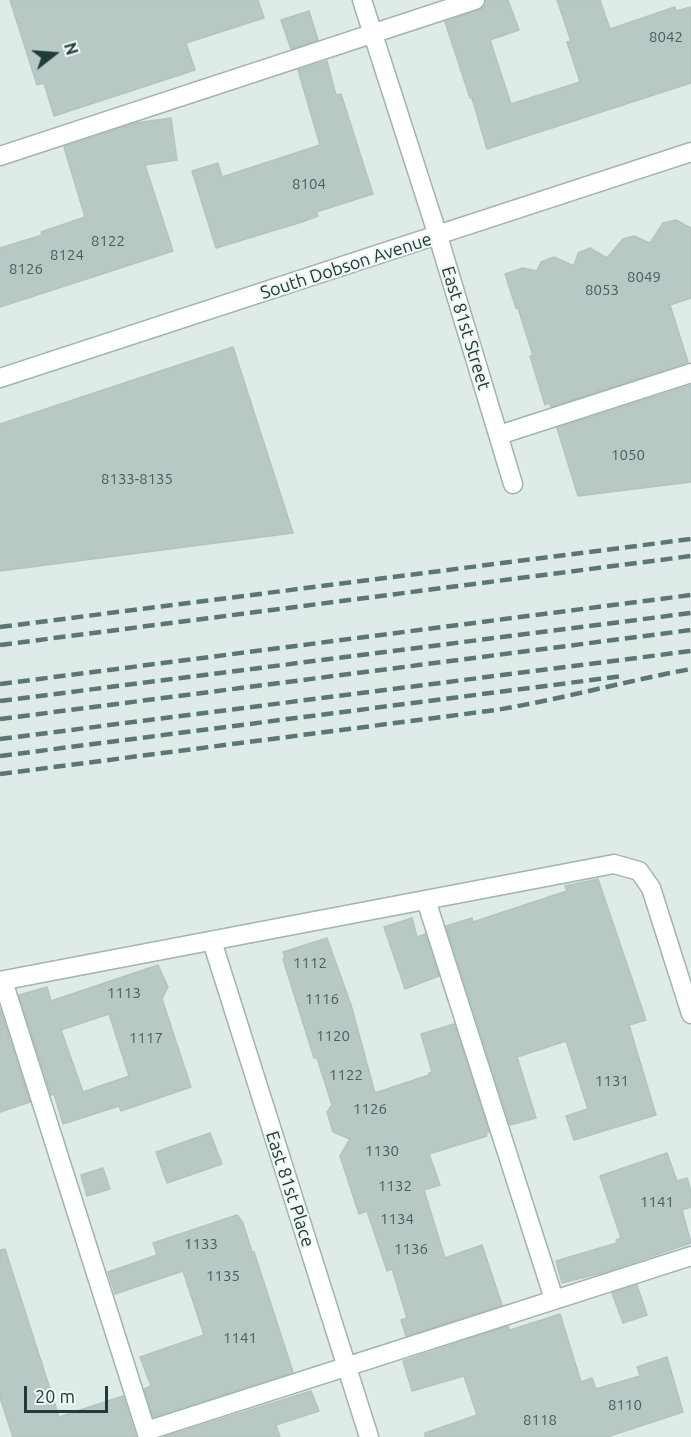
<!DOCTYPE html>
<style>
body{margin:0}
#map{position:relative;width:691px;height:1437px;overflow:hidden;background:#dfebe8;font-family:Ubuntu,sans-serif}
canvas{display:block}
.north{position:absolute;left:24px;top:24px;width:60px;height:60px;-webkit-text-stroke:4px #f0f7f5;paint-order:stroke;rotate:73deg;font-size:16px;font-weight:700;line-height:24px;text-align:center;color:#203b3a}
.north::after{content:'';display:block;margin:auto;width:21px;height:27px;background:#203b3a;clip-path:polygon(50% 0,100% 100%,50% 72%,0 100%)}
.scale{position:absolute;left:24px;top:1386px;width:84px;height:27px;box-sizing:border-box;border:3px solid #203b3a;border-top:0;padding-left:8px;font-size:18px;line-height:21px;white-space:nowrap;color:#203b3a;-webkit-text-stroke:4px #f0f7f5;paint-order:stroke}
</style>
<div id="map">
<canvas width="691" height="1437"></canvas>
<div class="north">N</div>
<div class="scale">20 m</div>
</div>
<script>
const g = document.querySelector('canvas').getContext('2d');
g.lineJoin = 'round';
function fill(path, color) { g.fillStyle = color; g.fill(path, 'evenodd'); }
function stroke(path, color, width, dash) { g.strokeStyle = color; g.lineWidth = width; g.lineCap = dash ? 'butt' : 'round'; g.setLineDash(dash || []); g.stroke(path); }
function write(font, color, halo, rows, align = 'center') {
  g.font = font + ' Ubuntu,sans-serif'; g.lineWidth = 4.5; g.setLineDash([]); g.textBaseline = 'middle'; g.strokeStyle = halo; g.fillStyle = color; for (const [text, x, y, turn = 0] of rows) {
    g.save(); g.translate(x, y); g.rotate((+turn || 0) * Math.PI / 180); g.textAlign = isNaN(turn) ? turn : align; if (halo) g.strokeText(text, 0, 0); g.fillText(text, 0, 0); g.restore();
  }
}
const building = new Path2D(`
 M10 0H258L264 18 186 43 195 70 54 116 44 83 37 85Z
 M486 0H508L519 30 490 40 511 104 580 82 567 42 571 41 557 0H600L610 29 675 7 676 11 691 7V83L487 149 472 98H470L445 22 479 10 484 7Z
 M309 11 318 40 291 49 281 20Z
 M327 61 336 95 341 94 373 194 316 212 318 216 302 222 216 248 192 171 218 163 222 177 320 145 298 70Z
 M171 118 177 160 145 165 173 251 0 307V248L42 235 41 232 85 217 64 147 136 123Z
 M676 220 691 228V298L670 305 688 362 551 407 549 403 545 405 530 356H533L518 308H516L505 274 523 268 537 271 541 262 554 257 574 266 578 253 590 248 607 258 623 239 634 236 650 243 663 223Z
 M233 347 293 533 0 571V424Z
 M691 385V482L578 496 557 428Z
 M598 879 646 1020 629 1025 656 1115 574 1140 566 1116 588 1109 566 1041 517 1057 536 1118 510 1125 446 926 472 918 473 922 567 891 565 886Z
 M412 918 417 937 425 934 439 976 405 989 384 927Z
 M327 938 351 1005 375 1093 429 1075V1073L432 1072 421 1034 454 1024 489 1132H486L487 1136 429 1154 440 1185 424 1190 445 1258 482 1245 502 1305 406 1336 401 1320 407 1318 392 1269 387 1271 367 1211 359 1214 340 1156 350 1139 333 1132 327 1112 332 1105 317 1058H314L283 959 285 958 283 952Z
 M158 965 168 987 162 999 191 1087 121 1111 119 1106 63 1124 54 1094 51 1095 19 995 47 987 51 1001ZM109 1014 129 1076 83 1092 61 1030Z
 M0 1009 30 1102 0 1112Z
 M210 1133 222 1164 167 1183 156 1152Z
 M667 1153 677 1181 687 1178 691 1191V1207L682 1210 691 1243 605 1272 562 1283 556 1261 617 1243 616 1240 621 1238 600 1176Z
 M103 1168 110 1189 87 1196 81 1175Z
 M237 1215 243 1223 252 1252H254L293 1372 153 1417 144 1389 151 1386 140 1357 204 1335 183 1271 115 1294 108 1272 157 1255 153 1243Z
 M5 1249 59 1417 123 1396 136 1437H13L0 1398V1250Z
 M637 1285 647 1315 623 1323 612 1293Z
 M560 1314 581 1382 592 1378 596 1389 640 1376 637 1367 667 1357 683 1412 607 1437H425V1433L477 1415 464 1376 412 1391 403 1361 508 1326 510 1330Z
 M311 1391 319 1411 276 1425 280 1437H164Z`);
fill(building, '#b8c8c5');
stroke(building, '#b2c4c1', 1.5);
const minor = new Path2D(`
 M362 0 438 236 513 484
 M0 156 475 0
 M0 378 691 152
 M499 435 691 373
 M426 900 554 1299
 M212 941 369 1437
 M0 981 614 864 639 871 651 888 691 1014
 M3 981 148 1437
 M146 1431 691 1256`);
stroke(minor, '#a2b3b0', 21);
stroke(minor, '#fff', 18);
stroke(new Path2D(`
 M0 627 691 539
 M0 645 691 556
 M0 684 691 595
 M0 701 691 613
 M0 719 691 630
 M0 739 691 651
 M0 756 623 676
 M0 774 496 710C562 699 626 681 691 669`), '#5a7775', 4.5, [12, 6]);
write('15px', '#465e5d', null, [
 ["8042",666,37],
 ["8104",309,184],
 ["8122",108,241],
 ["8124",67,255],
 ["8126",26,269],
 ["8049",644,277],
 ["8053",602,290],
 ["1050",628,455],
 ["8133-8135",137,479],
 ["1112",310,963],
 ["1113",124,993],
 ["1116",322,999],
 ["1120",333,1036],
 ["1117",146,1038],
 ["1122",346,1075],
 ["1131",612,1081],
 ["1126",370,1109],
 ["1130",382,1151],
 ["1132",395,1186],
 ["1141",657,1202],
 ["1134",397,1219],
 ["1133",201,1244],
 ["1136",411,1249],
 ["1135",223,1276],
 ["1141",240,1338],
 ["8110",625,1405],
 ["8118",540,1420]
]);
write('18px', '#203b3a', '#f0f7f5', [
 ["South Dobson Avenue",346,266,-18],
 ["East 81st Street",466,328,73],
 ["East 81st Place",290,1189,72]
]);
</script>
